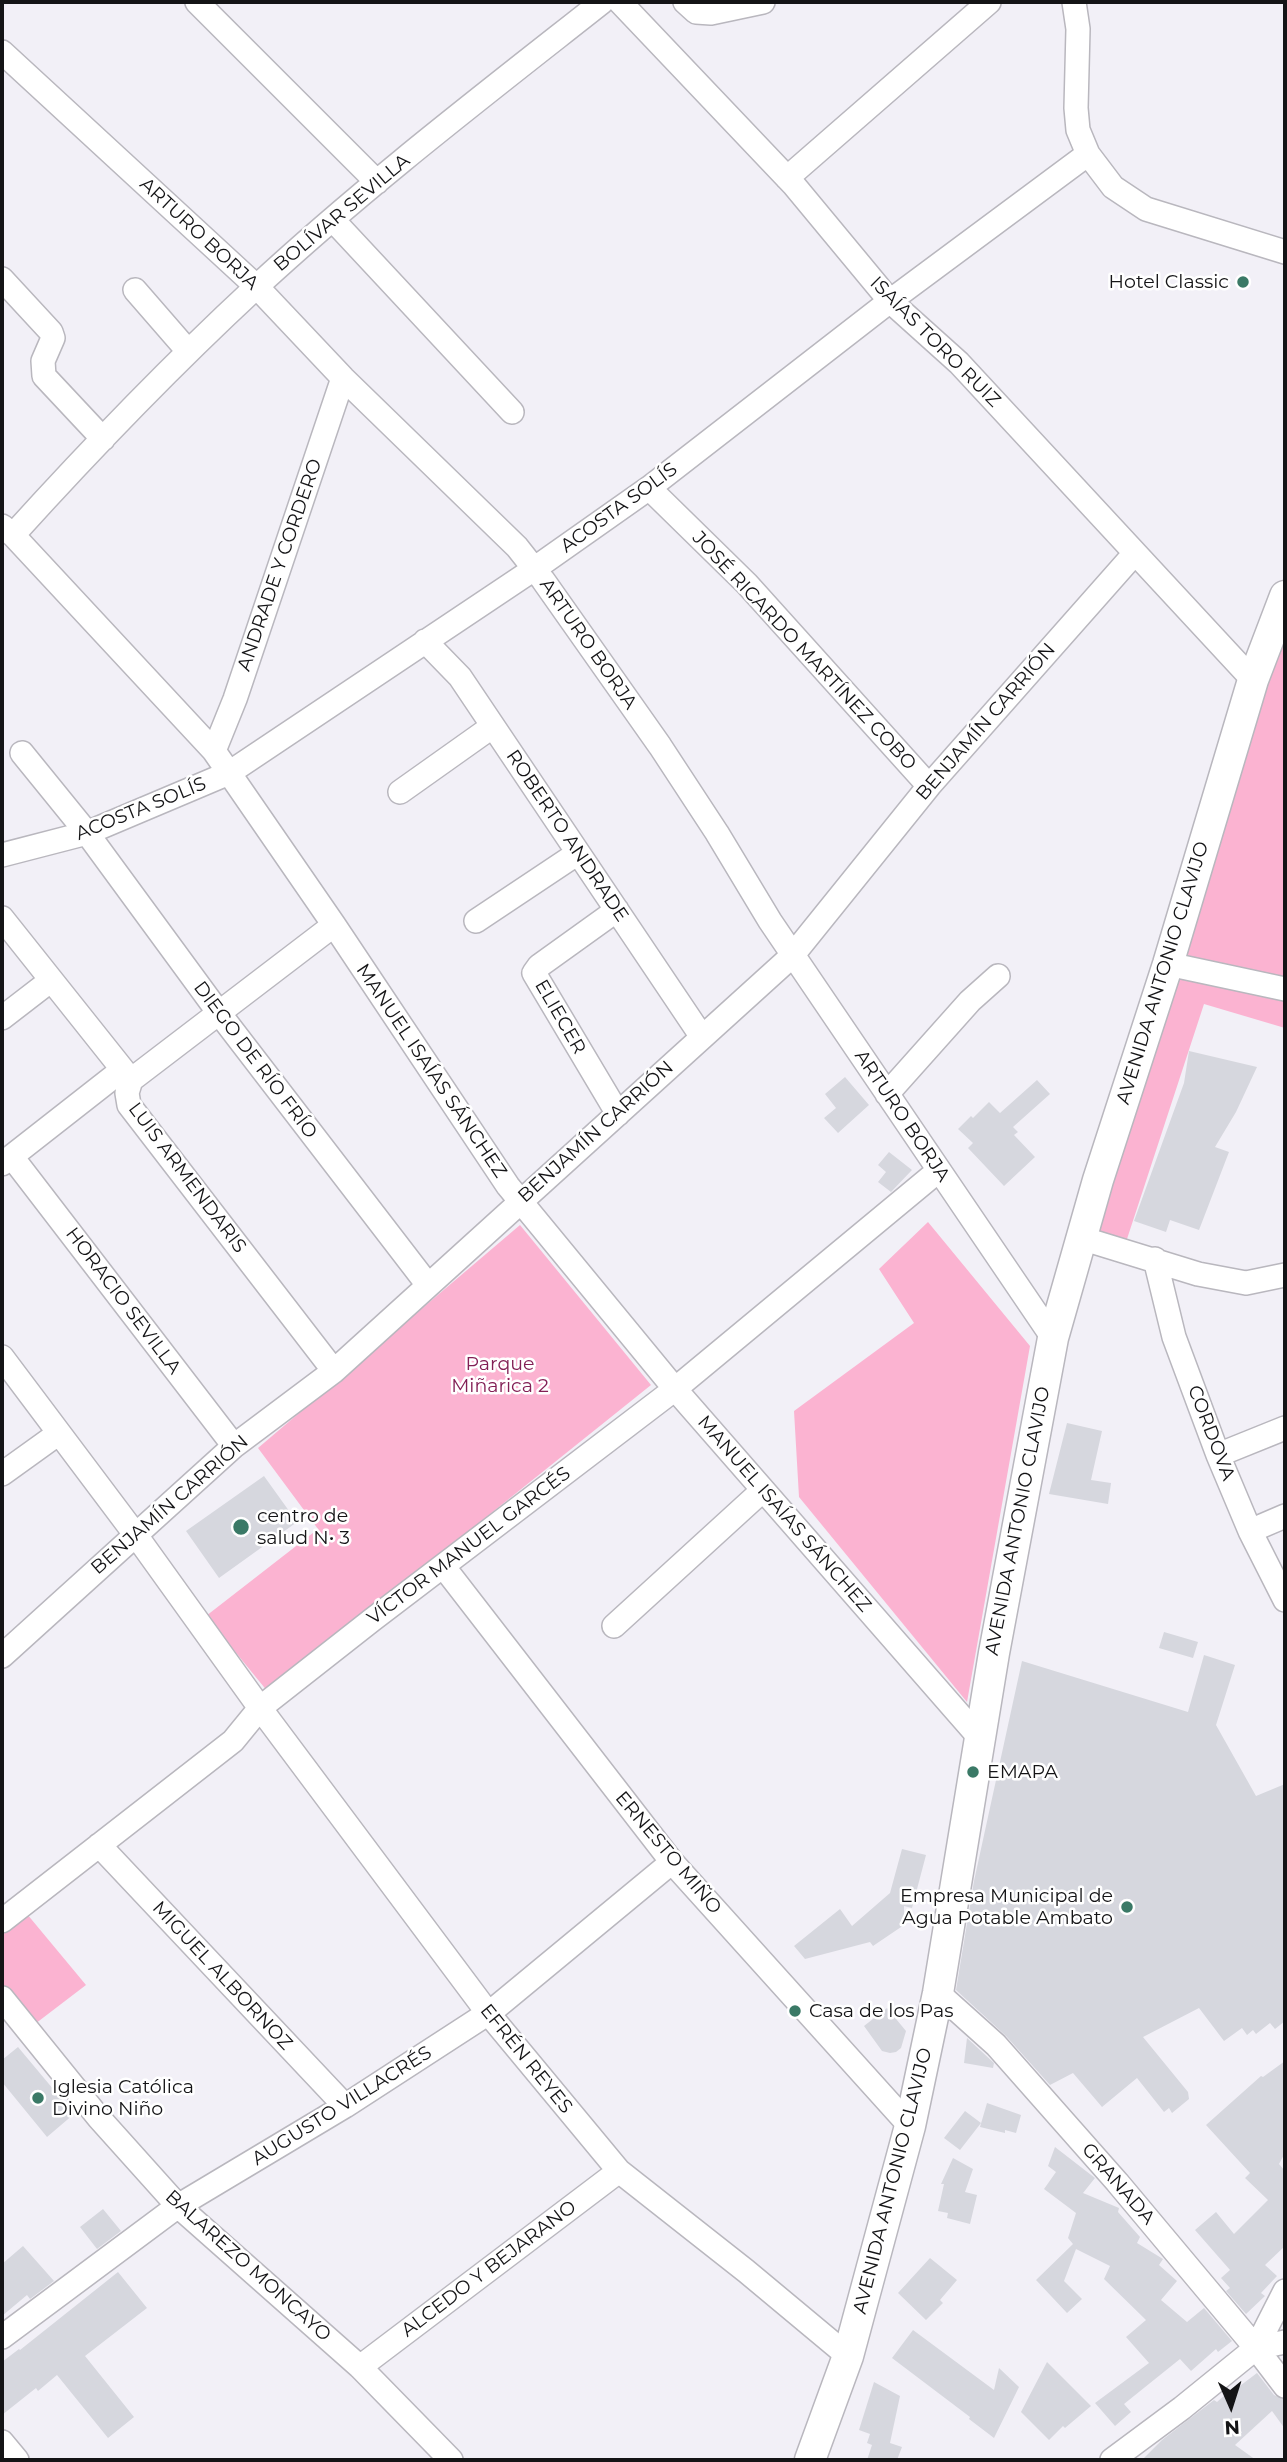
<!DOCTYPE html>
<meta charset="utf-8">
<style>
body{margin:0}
#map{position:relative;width:1287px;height:2462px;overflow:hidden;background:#f2f0f7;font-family:Montserrat,sans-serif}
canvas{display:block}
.frame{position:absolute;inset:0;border:4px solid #141416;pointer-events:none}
.north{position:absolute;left:1196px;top:2371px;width:70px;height:70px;-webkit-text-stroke:5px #fff;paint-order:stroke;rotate:177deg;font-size:19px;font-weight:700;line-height:28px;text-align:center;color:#141416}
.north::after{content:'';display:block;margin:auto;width:24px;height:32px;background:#141416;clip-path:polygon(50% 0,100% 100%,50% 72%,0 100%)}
</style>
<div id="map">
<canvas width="1287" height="2462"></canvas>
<div class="frame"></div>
<div class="north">N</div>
</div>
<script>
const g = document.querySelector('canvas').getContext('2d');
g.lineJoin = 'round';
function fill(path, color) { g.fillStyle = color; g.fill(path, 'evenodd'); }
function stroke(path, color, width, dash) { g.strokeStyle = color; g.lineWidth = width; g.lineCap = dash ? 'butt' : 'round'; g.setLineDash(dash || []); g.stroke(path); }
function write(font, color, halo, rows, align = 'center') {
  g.font = font + ' Montserrat,sans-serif'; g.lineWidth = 5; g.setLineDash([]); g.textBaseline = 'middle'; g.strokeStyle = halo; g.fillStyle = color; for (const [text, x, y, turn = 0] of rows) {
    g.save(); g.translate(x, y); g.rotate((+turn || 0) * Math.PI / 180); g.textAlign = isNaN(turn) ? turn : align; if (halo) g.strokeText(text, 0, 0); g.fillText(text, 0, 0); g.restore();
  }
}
fill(new Path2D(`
 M1285 628V1028L1204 1004 1126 1242 1091 1232Z
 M928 1222 1030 1346 967 1702 799 1497 794 1411 914 1323 879 1269Z
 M520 1225 651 1385 268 1692 206 1616 318 1529 258 1448Z
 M22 1908 86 1985 31 2027 2 1993V1923Z`), '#fbb3d1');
fill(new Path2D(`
 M1189 1051 1257 1067 1236 1112 1215 1147 1229 1152 1199 1230 1170 1220 1166 1232 1134 1221 1184 1083Z
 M845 1077 869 1105 838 1133 824 1118 836 1108 825 1094Z
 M1037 1080 1050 1094 1013 1127 1018 1132 1014 1135 1035 1157 1004 1186 968 1148 973 1143 958 1129 971 1116 973 1118 989 1102 1000 1113Z
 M889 1152 912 1170 891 1192 878 1182 886 1172 878 1165Z
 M1067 1423 1102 1431 1091 1480 1111 1483 1108 1504 1049 1494Z
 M264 1476 297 1522 219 1578 186 1531Z
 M1164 1632 1198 1642 1193 1658 1159 1648Z
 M1204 1655 1235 1665 1216 1725 1256 1796 1285 1784V2021L1275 2029 1270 2023 1256 2034 1253 2030 1247 2035 1242 2028 1224 2041 1199 2008 1143 2037 1188 2092 1189 2099 1172 2113 1169 2108 1164 2112 1137 2078 1102 2107 1073 2073 1050 2085 1006 2036 956 1990 974 1881 1022 1661 1188 1712Z
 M902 1849 926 1855 912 1908 904 1906V1925L873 1946 870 1942 805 1959 794 1946 840 1909 852 1926 890 1893Z
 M887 2008 906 2031 901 2048 896 2052 890 2053 882 2051 864 2026Z
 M967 2038 994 2063 993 2068 964 2063Z
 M18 2047 74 2114 47 2137 2 2082V2060Z
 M1285 2061V2153L1279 2164 1285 2171V2246L1265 2265 1277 2276 1261 2293 1265 2296 1246 2314 1226 2291 1230 2288 1221 2278 1230 2270 1195 2230 1216 2212 1234 2234 1268 2200 1245 2178 1250 2173 1206 2125 1261 2076 1263 2077Z
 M987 2103 1021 2115 1016 2133 1005 2130V2133L980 2127Z
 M965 2111 981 2123 960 2150 944 2138Z
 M1055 2147 1095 2178 1083 2193 1119 2208 1118 2212 1140 2237 1137 2243 1163 2259 1159 2265 1177 2281 1161 2300 1187 2322 1204 2308 1232 2341 1218 2352 1216 2349 1191 2371 1180 2359 1124 2404 1131 2412 1115 2426 1095 2403 1149 2363 1126 2337 1146 2320 1104 2279 1110 2266 1076 2249 1064 2281 1082 2299 1067 2313 1036 2280 1073 2244 1068 2238 1076 2213 1044 2189 1056 2172 1048 2166Z
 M953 2158 973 2169 965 2192 977 2195 970 2224 947 2218 948 2213 938 2211 944 2184H941Z
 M103 2209 121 2231 97 2249 80 2227Z
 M23 2246 54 2281 30 2299 27 2295 2 2316V2264Z
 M930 2258 957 2280 940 2300 943 2303 926 2320 898 2293Z
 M118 2272 147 2308 85 2356 134 2417 108 2438 57 2375 38 2391 36 2388 2 2415V2362L19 2349 20 2350Z
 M913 2330 994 2390 999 2368 1019 2387 994 2438 969 2419 970 2417 892 2358Z
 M1047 2362 1091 2406 1065 2428 1063 2426 1049 2440 1021 2412Z
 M1257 2373 1274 2395 1285 2400V2429L1272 2411 1235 2445 1256 2460H1142L1162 2440 1214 2400 1217 2402 1226 2394 1228 2395Z
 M874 2382 900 2396 890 2443 902 2447 897 2460H867L872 2445 867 2443 870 2434 859 2430Z`), '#d6d7de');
const minor = new Path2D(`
 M197 2 377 182
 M620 2 793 184 890 301 959 363 1253 680
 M685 2 696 12 711 13 763 2
 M1074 2 1078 29 1076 108 1078 130 1088 154 1113 187 1146 209 1285 252
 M2 52 257 287 343 378 517 547 543 580 660 746 717 833 770 921 1053 1338
 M787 178 989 2
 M333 220 512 412
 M2 279 51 332 53 338 43 361 44 376 103 439
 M135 290 188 351
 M649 488 747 584 929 786
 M2 526 13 535 214 751 334 925 508 1186 675 1389 979 1737
 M13 535C90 450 170 367 254 289 364 187 484 95 602 2
 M425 641 460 677 702 1037
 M214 751 235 699 343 378
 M22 753 87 833 219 1013 428 1285
 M400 792 493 726
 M2 855 87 833 229 773 534 569 649 488 890 301 1088 154
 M617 910 539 966 534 973 618 1114
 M2 918 131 1080 127 1093 129 1105 334 1371
 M476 921 578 853
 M1168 964 1285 989
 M2 1018 50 981
 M131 1080 334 925
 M887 1094 970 1001 998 976
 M12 1157 234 1446
 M2 1164 122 1070
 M1081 1238 1198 1274 1246 1283 1285 1275
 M1155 1259 1174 1337 1218 1455 1250 1531 1285 1600
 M2 1357 135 1534 260 1708 488 2013 619 2171 746 2271 848 2356
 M1218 1455 1285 1428
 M2 1474 59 1433
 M1250 1531 1285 1516
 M443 1566 672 1862 910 2126
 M614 1626 763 1490
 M2 1656 234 1446 334 1371 792 956 929 786 1135 553
 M99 1845 345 2106
 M2 1921 233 1741 260 1708 372 1620 675 1389 938 1171
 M938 1993 996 2045 1117 2182 1256 2348 1285 2386
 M2 1998 99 2118 178 2206 360 2367 451 2460
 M2 2337 178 2206 345 2106 493 2010 672 1862
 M1256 2348 1285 2291
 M360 2367 619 2171
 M2 2442 17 2460
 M1112 2460 1182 2408 1256 2348 1285 2342`);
const major = new Path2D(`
 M810 2460 848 2356 910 2126 938 1993 994 1653 1053 1338 1098 1180 1168 964 1253 680 1285 596`);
stroke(minor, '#b9b7be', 26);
stroke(major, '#b9b7be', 33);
stroke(minor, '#fff', 23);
stroke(major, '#fff', 30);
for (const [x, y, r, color] of [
 [1243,282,7,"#3a7966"],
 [241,1527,9,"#3a7966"],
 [973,1772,7,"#3a7966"],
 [1127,1907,7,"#3a7966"],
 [795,2011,7,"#3a7966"],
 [38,2098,7,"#3a7966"]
]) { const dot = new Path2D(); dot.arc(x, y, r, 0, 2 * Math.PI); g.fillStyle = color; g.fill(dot); stroke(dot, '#fff', 2.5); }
write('19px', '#141416', '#fff', [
 ["BOLÍVAR SEVILLA",342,213,-40],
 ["ARTURO BORJA",199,234,43],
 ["ISAÍAS TORO RUIZ",935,342,45],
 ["ACOSTA SOLÍS",619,508,-36],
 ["ANDRADE Y CORDERO",280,565,-71],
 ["ARTURO BORJA",588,644,55],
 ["JOSÉ RICARDO MARTÍNEZ COBO",804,651,47],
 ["BENJAMÍN CARRIÓN",986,722,-49],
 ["ACOSTA SOLÍS",141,809,-22],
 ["ROBERTO ANDRADE",567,836,56],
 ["AVENIDA ANTONIO CLAVIJO",1163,973,-73],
 ["ELIECER",560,1017,60],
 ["DIEGO DE RÍO FRÍO",255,1060,53],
 ["MANUEL ISAÍAS SÁNCHEZ",431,1071,56],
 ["ARTURO BORJA",902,1116,56],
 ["BENJAMÍN CARRIÓN",596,1132,-42],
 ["LUIS ARMENDARIS",187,1178,53],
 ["HORACIO SEVILLA",123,1301,53],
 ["CORDOVA",1211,1433,69],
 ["BENJAMÍN CARRIÓN",170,1505,-41],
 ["MANUEL ISAÍAS SÁNCHEZ",784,1514,49],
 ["AVENIDA ANTONIO CLAVIJO",1018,1521,-79],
 ["VÍCTOR MANUEL GARCÉS",469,1546,-37],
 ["ERNESTO MIÑO",668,1853,50],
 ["MIGUEL ALBORNOZ",222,1976,47],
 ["EFRÉN REYES",526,2059,51],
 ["AUGUSTO VILLACRÉS",342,2106,-32],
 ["AVENIDA ANTONIO CLAVIJO",893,2181,-76],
 ["GRANADA",1118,2184,49],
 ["BALAREZO MONCAYO",248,2266,42],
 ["ALCEDO Y BEJARANO",489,2269,-37]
]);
write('19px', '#141416', '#fff', [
 ["Hotel Classic",1229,282,"right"],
 ["centro de",257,1516],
 ["salud N• 3",257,1538],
 ["EMAPA",987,1772],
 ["Empresa Municipal de",1113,1896,"right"],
 ["Agua Potable Ambato",1113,1918,"right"],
 ["Casa de los Pas",809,2011],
 ["Iglesia Católica",52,2087],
 ["Divino Niño",52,2109]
], 'left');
write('19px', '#821f55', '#fff', [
 ["Parque",500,1364],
 ["Miñarica 2",500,1386]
]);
</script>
